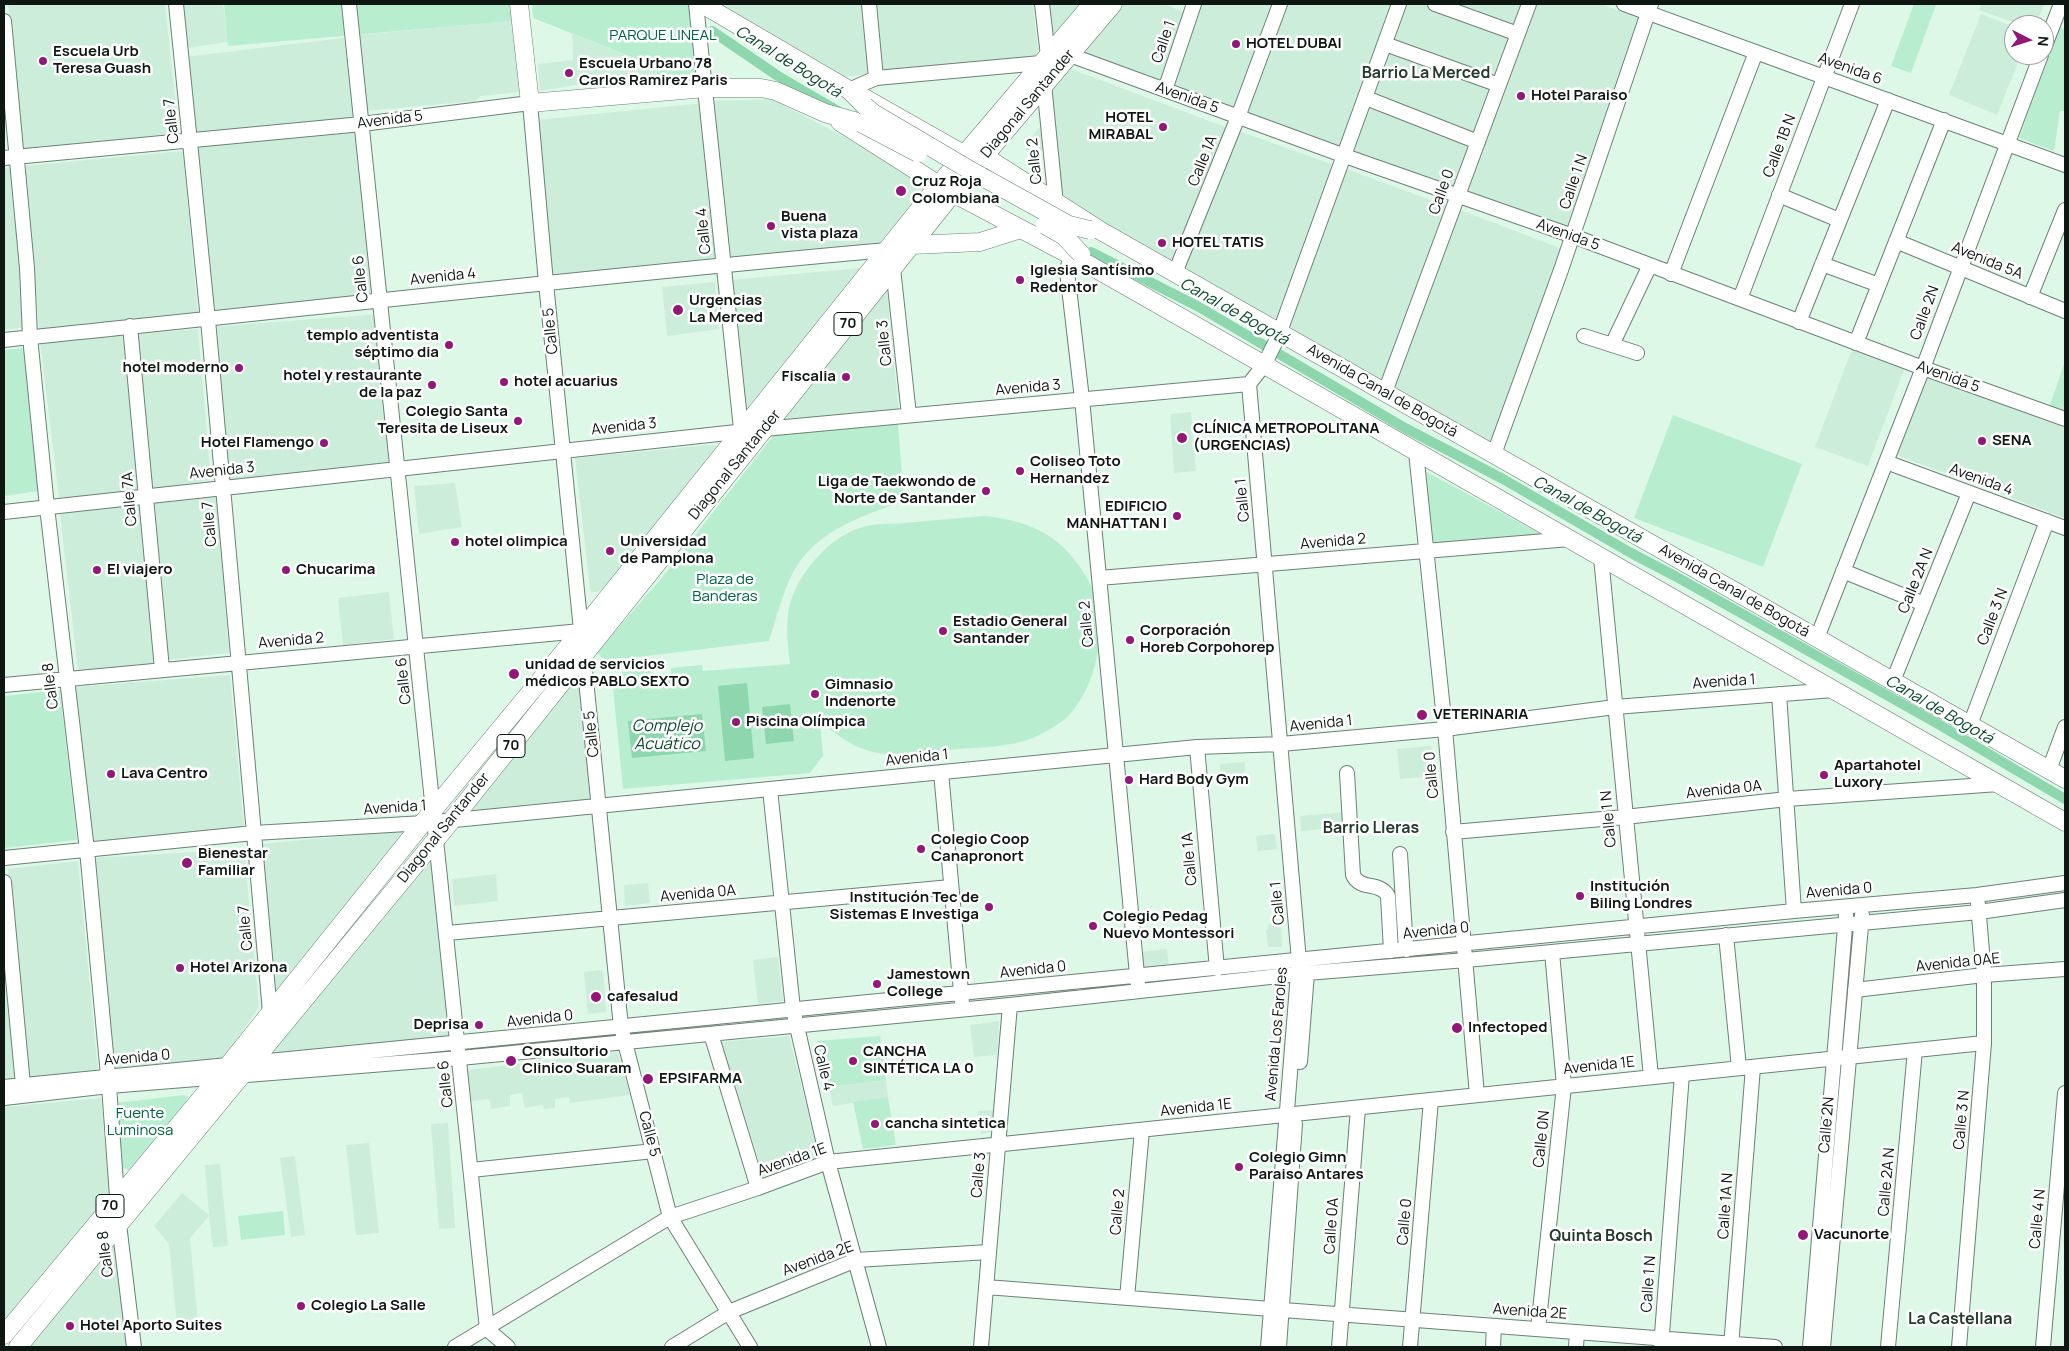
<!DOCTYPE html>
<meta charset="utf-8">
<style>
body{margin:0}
#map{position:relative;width:2069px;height:1351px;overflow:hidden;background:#def8e8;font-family:Manrope,sans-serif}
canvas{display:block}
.frame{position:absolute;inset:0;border:5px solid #0e1712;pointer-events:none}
.north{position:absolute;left:2004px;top:15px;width:50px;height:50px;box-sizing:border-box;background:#fff;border:1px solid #9fa2a0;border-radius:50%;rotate:95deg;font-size:14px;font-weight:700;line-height:20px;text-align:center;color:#0e1712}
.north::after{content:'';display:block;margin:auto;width:18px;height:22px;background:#911876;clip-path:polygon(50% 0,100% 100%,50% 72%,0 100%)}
</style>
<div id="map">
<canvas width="2069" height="1351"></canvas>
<div class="frame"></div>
<div class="north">N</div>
</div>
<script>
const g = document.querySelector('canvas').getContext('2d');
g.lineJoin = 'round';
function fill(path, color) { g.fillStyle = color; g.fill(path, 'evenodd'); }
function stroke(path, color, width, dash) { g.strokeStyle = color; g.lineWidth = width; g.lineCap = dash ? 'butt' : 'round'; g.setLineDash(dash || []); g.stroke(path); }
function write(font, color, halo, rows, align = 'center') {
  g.font = font + ' Manrope,sans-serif'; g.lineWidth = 5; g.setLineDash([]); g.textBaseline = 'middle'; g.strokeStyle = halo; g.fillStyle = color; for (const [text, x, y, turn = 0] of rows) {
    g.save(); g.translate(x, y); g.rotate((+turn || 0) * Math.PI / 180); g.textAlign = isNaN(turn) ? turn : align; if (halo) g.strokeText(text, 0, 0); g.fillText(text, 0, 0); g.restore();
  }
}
fill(new Path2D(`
 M8 4H165L179 133 24 149Z
 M182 4H223L228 42 187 48Z
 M708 4H865L872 74 832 78Z
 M875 4H1033L1039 60 881 71Z
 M1045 4H1082L1049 47Z
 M1122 4H1165L1187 14 1164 83 1081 56Z
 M1198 4H1275L1233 114 1168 91Z
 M1283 4H1395L1343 153 1241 115Z
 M1403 4H1526L1456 193 1348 156Z
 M1537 4H1601L1642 19 1567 234 1464 196Z
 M1982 4H2044L2036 25H2021L1979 10Z
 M1981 14 2014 27V55H2021L1997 115 1949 95Z
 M512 21 519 92 481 96 475 101 365 111 358 35Z
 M572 34 657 67V80L575 85 540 91 538 64 573 60Z
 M344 38 356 122 193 136 184 57Z
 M1071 69 1228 128 1171 263 1076 215 1060 190 1048 94Z
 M772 99 932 183 878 257 731 271 713 101Z
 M704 103 720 271 552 287 536 120Z
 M1042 124 1044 150H1026L1025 144Z
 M359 129 379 306 211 318 194 145Z
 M1236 130 1337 166 1279 323 1182 268Z
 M183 151 198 313 39 329 25 166Z
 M12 167 26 327 4 330V168Z
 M1344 168 1452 208 1384 383 1287 327Z
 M1460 210 1565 250 1494 446 1391 388Z
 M872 267 746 420 730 280Z
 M715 282 719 329 667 336 662 287Z
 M887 290 899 413 781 423Z
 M379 314 393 465 225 485 210 327Z
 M198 329 211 480 150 490 135 334Z
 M127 335 140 491 59 498 40 341Z
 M1852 349 1901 367 1904 370 1868 466 1815 447Z
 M1923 375 2065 428V518L1894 454Z
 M1191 412 1196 471 1174 473 1170 414Z
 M709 445H714L718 447 603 589 597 592H592L590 589 575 458Z
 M455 483 462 527 419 534 414 486Z
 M216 494 229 653 167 660 150 502Z
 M140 504 154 665 78 670 60 514Z
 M389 592 394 639 343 645 338 598Z
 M582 666 594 803 460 816Z
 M230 675 244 828 92 843 76 687Z
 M1431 746 1434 776 1400 779 1397 749Z
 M1245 762V771L1243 772V775L1226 777 1225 775 1221 776 1220 764Z
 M1346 812 1348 827 1301 831 1300 816Z
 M414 829 274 995 262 844Z
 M1275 834 1277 849 1258 851 1256 836Z
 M434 846 450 1041 256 1062Z
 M244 849 259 1007 223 1059 115 1069 94 858Z
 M78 861 98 1071 28 1079 8 869Z
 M496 874 498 901 454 906 452 879Z
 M648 883 650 903 625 906 624 885Z
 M1281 923 1282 947H1268L1266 930 1268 929V924Z
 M4 933 17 1079 4 1080Z
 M1167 949 1169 966 1143 969 1141 952Z
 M778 957 783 1001 758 1004 753 960Z
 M603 970 606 1012 588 1014 584 972Z
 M999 1021 997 1055 974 1057 970 1025Z
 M789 1036 819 1158 764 1177 721 1042Z
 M618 1052 630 1095 570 1103 569 1097 555 1099V1108L544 1109 543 1105 525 1108 522 1093 510 1095V1106L491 1109 489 1099 471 1101 467 1070Z
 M886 1080 888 1097 833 1106 829 1087Z
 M101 1098 110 1202 4 1328V1107Z
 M994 1110 993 1132 981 1134 978 1111Z
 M448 1123 455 1228 439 1229 431 1124Z
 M369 1143 379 1233 356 1235 346 1145Z
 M295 1156 305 1235 291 1237 280 1158Z
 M220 1164 228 1246 213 1247 209 1216 190 1238 198 1324 177 1326 169 1244 154 1226 182 1193 209 1215 205 1165Z
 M115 1236 127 1347H27Z`), '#ccedd9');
fill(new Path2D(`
 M224 4H510L512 21 228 46Z
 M532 4H691L702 85 657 80V67L533 18Z
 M1914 4 1936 5 1911 73 1891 66Z
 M2059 26 2065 30V111H2060L2054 151 2019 138Z
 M25 348 39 491 4 496V350Z
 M2065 361V415L2049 408Z
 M1673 415 1802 464 1763 567 1634 518Z
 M898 424 904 501C863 516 819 529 795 569 784 587 776 620 769 641L605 661 597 652 660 580 774 435Z
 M1425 471 1552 540 1431 550Z
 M985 516C1014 519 1043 527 1064 548 1076 560 1090 579 1095 596 1106 633 1097 684 1070 714 1063 722 1052 728 1043 733 1015 749 976 747 946 750 888 756 867 762 820 721L823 756 810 773 623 789 612 678 622 677V672L651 669 652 675 671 673V668L702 665 703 671 790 664C788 648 786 631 788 615 792 578 831 533 867 526 880 523 893 524 905 523 932 520 959 518 985 516Z
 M60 690 77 840 4 848V696Z
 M880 1036 886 1080 829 1087 817 1041Z
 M184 1095 188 1097 186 1102 132 1167 129 1170 123 1168 116 1103Z
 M888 1097 896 1145 863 1149 853 1102Z
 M283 1211 285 1235 241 1240 238 1216Z`), '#b8eecf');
fill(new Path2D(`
 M747 683 754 758 725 761 718 686Z
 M790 704 794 741 766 744 762 707Z
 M702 714 706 751 632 758 628 721Z`), '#8dd6ae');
stroke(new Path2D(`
 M712 31 778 76 838 111
 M1091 252 1199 307 1405 428 1503 479 1631 553 1675 576 1938 724 2065 799`), '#8dd6ae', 10);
const minor = new Path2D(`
 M176 4 208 320 270 1012
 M349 4 487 1329 508 1347
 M696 4 742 438
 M869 4 876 78
 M1042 4 1048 56
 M1435 4 1518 34
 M1624 4 2065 165
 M4 21 27 268 30 337 47 507 87 850 109 1086 119 1224 134 1347
 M1385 44 1499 85
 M2044 48 2061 4
 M1070 55 1345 156 1573 236 1923 368 2065 419
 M1044 84 1056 204
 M849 90 876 78 1041 63
 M1165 90 1194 4
 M1366 98 1478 142
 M4 158 362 124 530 103 546 283 621 1027 670 1217 750 1347
 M1779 195 1839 220
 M1896 241 2065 311
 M1071 255 1067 271 1082 399 1138 985
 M1822 264 1879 285
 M893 268 909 415
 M1175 273 1238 117 1280 4
 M1671 274 1756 52
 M2030 297 2065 210
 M1740 299 1852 4
 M1799 322 1888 100
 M130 326 162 669
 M1584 336 1637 353
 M4 340C298 310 592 276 887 250
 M1856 343 1944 120
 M1612 345 1650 265
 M1385 392 1529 4
 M1416 452 1445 729 1477 1095
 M1494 454 1561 270 1651 4
 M1886 462 2065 528
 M4 512 764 429 1249 384
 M1601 557 1651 1077
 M1843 571 1924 604
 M1099 578 1570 539
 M1817 638 1923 368 2041 55
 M1893 681 1969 493
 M4 685 581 631
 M1779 694 1794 911
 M1970 725 2047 521
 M1197 747 1217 969
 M2049 770 2065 727
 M941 772 962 1003
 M1347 773 1353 875C1360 891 1380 881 1388 896L1391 951
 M770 789 793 1009 828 1162 879 1347
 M1453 832 1625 817 1787 799 1999 784
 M1400 854 1406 950
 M4 858 254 833 424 823 1197 747 1281 744 1445 729 1615 707 1834 690
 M4 882 23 1085
 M447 933 951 887
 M1726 935 1739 1068
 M1855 990 1984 975 2065 969
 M711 1034 758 1188
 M1300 1062 1307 973 1302 966
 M4 1087 1794 911 1977 895 2065 883
 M4 1098 109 1086 460 1058 1010 1005 1307 973 1466 960 1979 912 2065 900
 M471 1170 654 1151
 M986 1287 1271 1309
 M1127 1298 1142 1130
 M1283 1310 1775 1347
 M1538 1329 1564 1086 1552 952
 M455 1347 670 1217 758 1188 828 1162 1984 1043
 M672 1347 729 1312 856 1260 989 1252
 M981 1347 1010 1005
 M1268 1347 1299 961 1249 384 1264 365 1278 337 1399 4
 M1279 1347 1295 1124
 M1339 1347 1358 1108
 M1410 1347 1431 1100
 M1493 1347 1494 1326
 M1576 1347 1577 1332
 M1661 1347 1682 1074
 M1731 1347 1753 1067
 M1810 1347 1846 915
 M1823 1347 1862 915
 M1888 1347 1915 1050
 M1959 1347 1984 1043V975L1978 904
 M2043 1347 2065 1093`);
const major = new Path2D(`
 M519 4 530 103 706 88H761L776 91 825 113 861 123
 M702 4 849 90 865 106
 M861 96 965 155
 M840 122 939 185
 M984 156 1101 231 2065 779
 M953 193 1091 266 2065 822
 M911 245 980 242 1021 229
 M4 1335 218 1078 434 809 581 631 947 175 1092 4
 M18 1347 452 820 953 193 1113 4`);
stroke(minor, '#6b8275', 16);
stroke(major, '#6b8275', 19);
stroke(minor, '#fff', 14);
stroke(major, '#fff', 18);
const majorBridge = new Path2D(`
 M865 106 873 113 968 169 1069 225 1090 230
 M861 123 918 153
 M1045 225 1064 236 1081 254`);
stroke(majorBridge, '#6b8275', 19, []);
stroke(majorBridge, '#fff', 18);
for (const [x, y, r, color] of [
 [1236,44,5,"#911876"],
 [43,61,5,"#911876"],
 [569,73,5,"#911876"],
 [1521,96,5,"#911876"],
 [1163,127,5,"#911876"],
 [901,191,6,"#911876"],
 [771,226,5,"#911876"],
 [1162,243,5,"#911876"],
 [1020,280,5,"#911876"],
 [678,310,6,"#911876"],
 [449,345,5,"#911876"],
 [239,368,5,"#911876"],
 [846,377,5,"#911876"],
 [504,382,5,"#911876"],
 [432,385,5,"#911876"],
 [518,421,5,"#911876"],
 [1182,438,6,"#911876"],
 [1982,441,5,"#911876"],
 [324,443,5,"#911876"],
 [1020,471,5,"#911876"],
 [986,491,5,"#911876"],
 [1177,516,5,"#911876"],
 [455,542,5,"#911876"],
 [610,551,5,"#911876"],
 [97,570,5,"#911876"],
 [286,570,5,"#911876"],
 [943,631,5,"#911876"],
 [1130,640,5,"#911876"],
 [514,674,6,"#911876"],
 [815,694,5,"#911876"],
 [1422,715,6,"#911876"],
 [736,722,5,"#911876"],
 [111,774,5,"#911876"],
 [1824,775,5,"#911876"],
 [1129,780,5,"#911876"],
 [921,849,5,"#911876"],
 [187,863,6,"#911876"],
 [1580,896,5,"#911876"],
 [989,907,5,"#911876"],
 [1093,926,5,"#911876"],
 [180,968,5,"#911876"],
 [877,984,5,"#911876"],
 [596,997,6,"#911876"],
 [479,1025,5,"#911876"],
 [1457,1028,6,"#911876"],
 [511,1061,6,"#911876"],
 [853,1061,5,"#911876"],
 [648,1079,6,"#911876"],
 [875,1124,5,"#911876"],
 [1239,1167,5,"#911876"],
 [1803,1235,6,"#911876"],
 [301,1306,5,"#911876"],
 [70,1326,5,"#911876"]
]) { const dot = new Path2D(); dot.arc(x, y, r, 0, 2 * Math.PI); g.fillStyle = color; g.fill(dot); stroke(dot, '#fff', 2); }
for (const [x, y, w] of [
 [848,324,28],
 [511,746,28],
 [110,1206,28]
]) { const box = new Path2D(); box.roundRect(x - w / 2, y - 11.5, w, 23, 4); g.fillStyle = '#fff'; g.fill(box); stroke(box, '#0e1712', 1); }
write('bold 14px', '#0e1712', null, [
 ["70",848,324],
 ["70",511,746],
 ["70",110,1206]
]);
write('15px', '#00613d', '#fff', [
 ["PARQUE LINEAL",663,36],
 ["Plaza de",725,580],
 ["Banderas",725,597],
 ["Fuente",140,1114],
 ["Luminosa",140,1131]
]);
write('15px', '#0e1712', '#fff', [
 ["Calle 1",1164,42,-71],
 ["Avenida 6",1850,69,20],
 ["Avenida 5",1187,98,20],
 ["Diagonal Santander",1028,104,-50],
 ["Avenida 5",390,120,-7],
 ["Calle 7",172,121,-96],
 ["Calle 1B N",1780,146,-69],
 ["Calle 2",1035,161,-96],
 ["Calle 1A",1203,161,-68],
 ["Calle 1 N",1574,182,-71],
 ["Calle 0",1442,192,-70],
 ["Calle 4",704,231,-96],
 ["Avenida 5",1568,235,20],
 ["Avenida 5A",1987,261,22],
 ["Avenida 4",443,277,-6],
 ["Calle 6",361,279,-96],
 ["Calle 2N",1925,313,-70],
 ["Calle 5",551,331,-96],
 ["Calle 3",885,343,-96],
 ["Avenida 5",1948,377,20],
 ["Avenida 3",1028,388,-5],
 ["Avenida Canal de Bogotá",1382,391,30],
 ["Avenida 3",624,427,-6],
 ["Diagonal Santander",735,465,-51],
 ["Avenida 3",222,471,-6],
 ["Avenida 4",1981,480,20],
 ["Calle 7A",130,499,-95],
 ["Calle 1",1243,500,-95],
 ["Calle 7",210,524,-95],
 ["Avenida 2",1333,542,-5],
 ["Calle 2A N",1916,581,-68],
 ["Avenida Canal de Bogotá",1734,591,30],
 ["Calle 3 N",1993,617,-69],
 ["Calle 2",1087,624,-95],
 ["Avenida 2",291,641,-5],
 ["Calle 6",404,681,-96],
 ["Avenida 1",1724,682,-4],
 ["Calle 8",51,686,-97],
 ["Avenida 1",1321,724,-6],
 ["Calle 5",592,734,-96],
 ["Avenida 1",917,758,-6],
 ["Calle 0",1432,775,-95],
 ["Avenida 0A",1724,790,-6],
 ["Avenida 1",395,808,-4],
 ["Calle 1 N",1609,819,-95],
 ["Diagonal Santander",444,828,-51],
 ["Calle 1A",1190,859,-95],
 ["Avenida 0",1839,891,-5],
 ["Avenida 0A",698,894,-5],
 ["Calle 1",1278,903,-95],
 ["Calle 7",246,928,-95],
 ["Avenida 0",1436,931,-6],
 ["Avenida 0AE",1958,963,-6],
 ["Avenida 0",1033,970,-6],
 ["Avenida 0",540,1019,-6],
 ["Avenida Los Faroles",1277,1034,-85],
 ["Avenida 0",137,1058,-5],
 ["Avenida 1E",1599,1066,-6],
 ["Calle 4",823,1068,77],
 ["Calle 6",446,1084,-96],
 ["Avenida 1E",1196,1108,-6],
 ["Calle 3 N",1962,1120,-85],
 ["Calle 2N",1827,1125,-85],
 ["Calle 5",649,1134,75],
 ["Calle 0N",1542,1139,-84],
 ["Avenida 1E",792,1160,-19],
 ["Calle 3",979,1175,-85],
 ["Calle 2A N",1887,1182,-85],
 ["Calle 1A N",1726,1206,-86],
 ["Calle 2",1118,1212,-85],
 ["Calle 4 N",2038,1219,-85],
 ["Calle 0",1405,1222,-85],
 ["Calle 0A",1332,1226,-86],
 ["Calle 8",106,1254,-97],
 ["Avenida 2E",818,1259,-20],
 ["Calle 1 N",1649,1284,-86],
 ["Avenida 2E",1530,1312,4]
]);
write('bold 15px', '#0e1712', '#fff', [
 ["HOTEL DUBAI",1246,44],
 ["Escuela Urb",53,52],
 ["Teresa Guash",53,69],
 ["Escuela Urbano 78",579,64],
 ["Carlos Ramirez Paris",579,81],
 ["Hotel Paraiso",1531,96],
 ["HOTEL",1153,118,"right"],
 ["MIRABAL",1153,135,"right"],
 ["Cruz Roja",912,182],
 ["Colombiana",912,199],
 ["Buena",781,217],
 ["vista plaza",781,234],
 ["HOTEL TATIS",1172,243],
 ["Iglesia Santísimo",1030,271],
 ["Redentor",1030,288],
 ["Urgencias",689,301],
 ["La Merced",689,318],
 ["templo adventista",439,336,"right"],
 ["séptimo dia",439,353,"right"],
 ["hotel moderno",229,368,"right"],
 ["hotel y restaurante",422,376,"right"],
 ["de la paz",422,393,"right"],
 ["Fiscalia",836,377,"right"],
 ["hotel acuarius",514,382],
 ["Colegio Santa",508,412,"right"],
 ["Teresita de Liseux",508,429,"right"],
 ["CLÍNICA METROPOLITANA",1193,429],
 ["(URGENCIAS)",1193,446],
 ["SENA",1992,441],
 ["Hotel Flamengo",314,443,"right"],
 ["Coliseo Toto",1030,462],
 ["Hernandez",1030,479],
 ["Liga de Taekwondo de",976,482,"right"],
 ["Norte de Santander",976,499,"right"],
 ["EDIFICIO",1167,507,"right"],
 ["MANHATTAN I",1167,524,"right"],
 ["hotel olimpica",465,542],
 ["Universidad",620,542],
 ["de Pamplona",620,559],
 ["El viajero",107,570],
 ["Chucarima",296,570],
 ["Estadio General",953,622],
 ["Santander",953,639],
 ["Corporación",1140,631],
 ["Horeb Corpohorep",1140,648],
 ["unidad de servicios",525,665],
 ["médicos PABLO SEXTO",525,682],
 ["Gimnasio",825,685],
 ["Indenorte",825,702],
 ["VETERINARIA",1433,715],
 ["Piscina Olímpica",746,722],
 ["Apartahotel",1834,766],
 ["Luxory",1834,783],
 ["Lava Centro",121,774],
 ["Hard Body Gym",1139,780],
 ["Colegio Coop",931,840],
 ["Canapronort",931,857],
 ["Bienestar",198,854],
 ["Familiar",198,871],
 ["Institución",1590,887],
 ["Biling Londres",1590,904],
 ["Institución Tec de",979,898,"right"],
 ["Sistemas E Investiga",979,915,"right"],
 ["Colegio Pedag",1103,917],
 ["Nuevo Montessori",1103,934],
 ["Hotel Arizona",190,968],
 ["Jamestown",887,975],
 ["College",887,992],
 ["cafesalud",607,997],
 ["Deprisa",469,1025,"right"],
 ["Infectoped",1468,1028],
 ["Consultorio",522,1052],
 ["Clinico Suaram",522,1069],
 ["CANCHA",863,1052],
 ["SINTÉTICA LA 0",863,1069],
 ["EPSIFARMA",659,1079],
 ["cancha sintetica",885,1124],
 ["Colegio Gimn",1249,1158],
 ["Paraiso Antares",1249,1175],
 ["Vacunorte",1814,1235],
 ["Colegio La Salle",311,1306],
 ["Hotel Aporto Suites",80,1326]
], 'left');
write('italic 16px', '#0e492f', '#fff', [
 ["Canal de Bogotá",788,62,32],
 ["Canal de Bogotá",1234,312,29],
 ["Canal de Bogotá",1587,510,29],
 ["Canal de Bogotá",1939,710,30],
 ["Complejo",667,727],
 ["Acuático",667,745]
]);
write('bold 16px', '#253a2f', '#fff', [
 ["Barrio La Merced",1426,74],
 ["Barrio Lleras",1371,829],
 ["Quinta Bosch",1601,1237],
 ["La Castellana",1960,1320]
]);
</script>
